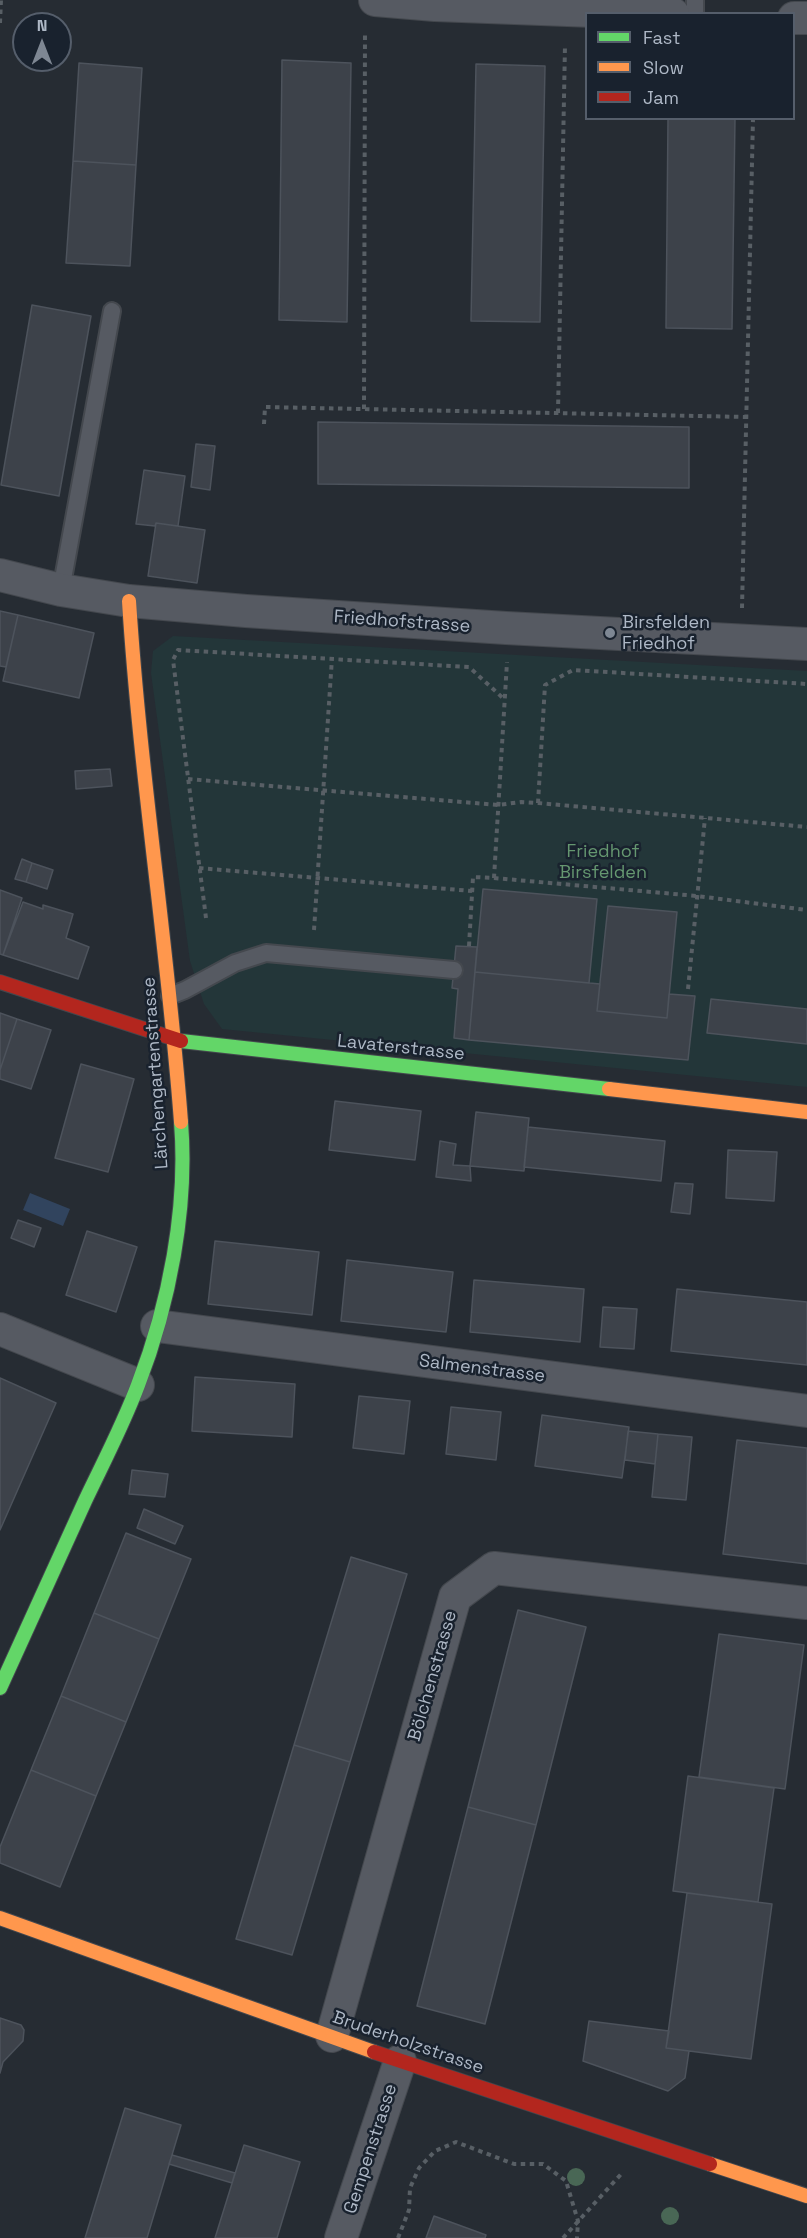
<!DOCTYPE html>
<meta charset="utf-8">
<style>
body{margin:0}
#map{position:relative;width:807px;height:2238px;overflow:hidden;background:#262c33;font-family:"Space Grotesk",sans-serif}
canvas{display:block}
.legend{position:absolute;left:585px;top:12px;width:210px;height:108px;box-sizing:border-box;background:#19222e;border:2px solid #555e6b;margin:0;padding:8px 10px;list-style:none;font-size:18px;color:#aeb8c6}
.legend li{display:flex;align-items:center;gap:12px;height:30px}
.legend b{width:30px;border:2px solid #555e6b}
.north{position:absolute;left:12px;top:12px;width:60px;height:60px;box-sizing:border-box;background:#19222e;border:2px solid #555e6b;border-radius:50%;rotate:0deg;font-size:16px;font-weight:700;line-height:24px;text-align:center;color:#aeb8c6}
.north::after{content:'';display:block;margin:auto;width:21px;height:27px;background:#7e8793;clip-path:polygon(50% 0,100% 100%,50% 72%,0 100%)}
</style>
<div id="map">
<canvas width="807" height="2238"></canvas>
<ul class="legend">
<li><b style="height:8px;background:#63d668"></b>Fast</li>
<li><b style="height:8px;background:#ff974d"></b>Slow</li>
<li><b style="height:8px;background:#b3261e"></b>Jam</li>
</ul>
<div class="north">N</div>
</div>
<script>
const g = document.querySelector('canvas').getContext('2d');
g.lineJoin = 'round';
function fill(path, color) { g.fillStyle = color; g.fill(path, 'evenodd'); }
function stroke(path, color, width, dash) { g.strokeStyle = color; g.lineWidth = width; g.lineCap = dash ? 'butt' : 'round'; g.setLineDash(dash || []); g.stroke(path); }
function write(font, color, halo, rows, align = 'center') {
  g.font = font + ' "Space Grotesk",sans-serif'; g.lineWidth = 5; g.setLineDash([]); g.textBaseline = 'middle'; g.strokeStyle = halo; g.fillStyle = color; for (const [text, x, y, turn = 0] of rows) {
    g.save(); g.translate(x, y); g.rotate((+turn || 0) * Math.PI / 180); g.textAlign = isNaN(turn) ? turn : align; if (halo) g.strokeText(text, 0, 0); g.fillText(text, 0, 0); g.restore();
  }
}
fill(new Path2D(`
 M173 636 807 671V1087L222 1029 204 1004 190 961 151 673 153 651Z`), '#233639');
fill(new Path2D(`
 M30 1193 70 1209 63 1226 23 1210Z`), '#31445e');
const building = new Path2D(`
 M282 60 351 63 347 322 279 320Z
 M79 63 142 68 136 165 73 161Z
 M476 64 545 66 540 322 471 321Z
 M668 118H735L732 329 666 328Z
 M73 161 136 165 130 266 66 263Z
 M32 305 91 316 59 496 1 485Z
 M318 422 689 427V488L318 484Z
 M196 444 215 446 210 490 191 487Z
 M144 470 185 476 178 526 156 523 155 526 136 524Z
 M156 523 205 530 197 583 148 576Z
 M0 611 18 615 6 667 0 666Z
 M18 615 94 633 79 698 3 681Z
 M110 769 112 786 76 789 75 771Z
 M22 859 32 863 26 882 15 879Z
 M32 863 53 870 47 889 26 882Z
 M483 889 597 899 589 983 475 972Z
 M0 890 22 898 3 955 0 954Z
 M23 902 43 909V905L73 914 66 938 89 947 78 979 3 955Z
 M608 906 677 912 667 1018 597 1011Z
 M456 946 477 947 469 1040 454 1038 458 989 452 988Z
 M475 972 600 984 597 1011 667 1018 669 994 695 996 688 1060 469 1040Z
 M711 999 807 1009V1044L707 1033Z
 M0 1013 17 1019 0 1070Z
 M17 1019 51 1030 31 1089 0 1079V1070Z
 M81 1064 134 1079 108 1172 55 1158Z
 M335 1101 421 1111 415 1160 329 1150Z
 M476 1112 529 1118 524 1171 470 1166Z
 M528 1127 665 1141 661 1181 524 1167Z
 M440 1141 456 1144 453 1165 470 1166 471 1181 436 1177Z
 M728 1150 777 1152 774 1201 726 1198Z
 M675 1183 693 1184 690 1214 671 1212Z
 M18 1220 41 1228 34 1247 11 1238Z
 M87 1231 137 1247 116 1312 66 1295Z
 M215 1241 319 1252 312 1315 208 1304Z
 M347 1260 453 1272 446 1332 341 1321Z
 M474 1280 584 1289 580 1342 470 1332Z
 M677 1289 807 1302V1365L671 1351Z
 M603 1307 637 1309 634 1349 600 1347Z
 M195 1377 295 1384 292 1437 192 1431Z
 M0 1378 56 1403 0 1530Z
 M359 1396 410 1401 404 1454 353 1448Z
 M451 1407 501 1412 496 1460 446 1454Z
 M542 1415 629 1427 622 1478 535 1466Z
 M628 1431 658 1434 655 1464 625 1460Z
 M658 1434 692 1437 686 1500 652 1497Z
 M737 1440 807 1448V1564L723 1554Z
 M132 1470 168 1474 165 1497 129 1494Z
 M144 1509 183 1526 175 1544 137 1528Z
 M126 1533 191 1559 159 1639 94 1613Z
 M351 1557 407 1574 350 1762 294 1745Z
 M518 1610 586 1627 536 1825 468 1807Z
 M94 1613 159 1639 126 1722 61 1696Z
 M719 1634 804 1645 785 1789 699 1777Z
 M61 1696 126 1722 96 1796 31 1770Z
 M294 1745 350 1762 292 1955 236 1939Z
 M31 1770 96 1796 60 1887 0 1863V1847Z
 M688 1776 774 1788 758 1902 673 1891Z
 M468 1807 536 1825 485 2024 417 2006Z
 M687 1893 772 1904 751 2059 666 2048Z
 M0 2018 21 2025 24 2030 23 2041 3 2062 0 2073Z
 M589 2021 669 2031 666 2048 689 2051 685 2078 668 2091 583 2061Z
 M125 2108 181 2125 147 2238H85Z
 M244 2145 300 2162 277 2238H215Z
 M172 2155 235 2173 232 2183 169 2164Z
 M434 2216 486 2235 485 2238H426Z`);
fill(building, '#3d424a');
stroke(building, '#4d535c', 1.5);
const lane = new Path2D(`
 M695 14V0
 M61 590 112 311
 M170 996 185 990 235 963 266 953 454 970`);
const street = new Path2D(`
 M375 0 435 5 673 14
 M794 18H807
 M0 575 61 590 129 601 246 611 506 628 807 644
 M157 1326 807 1411
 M0 1329 138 1385
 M332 2036 455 1597 494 1568 807 1603
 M341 2238 400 2061`);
const fast = new Path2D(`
 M181 1041 609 1089
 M0 1688C28 1626 57 1564 85 1501 103 1463 123 1425 138 1385 169 1305 188 1208 181 1122`);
const slow = new Path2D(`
 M129 601C140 775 168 948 181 1122
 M609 1089 807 1112
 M0 1918 374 2052
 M710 2164 807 2196`);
const jam = new Path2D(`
 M0 982 181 1041
 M374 2052 710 2164`);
stroke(lane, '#44484e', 20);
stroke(street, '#44484e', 34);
stroke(fast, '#44484e', 16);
stroke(slow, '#44484e', 16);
stroke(jam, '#44484e', 16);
stroke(new Path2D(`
 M0 23 1 0
 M364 409 365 31
 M558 413 565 45
 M264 424 265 407 746 417
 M742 608 753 118
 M188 779 498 805 521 802 538 803 807 827
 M538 803 545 685 573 670 807 684
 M199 868 472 891
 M494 878 697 896 807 910
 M206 918 173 660 178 650 469 667 504 699
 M314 930 332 658
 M469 946 473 877 494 878 507 662
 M688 989 705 818
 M398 2238 409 2210 410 2188 419 2168 435 2151 456 2142 514 2164H543L566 2181 578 2221 577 2238
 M563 2238 623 2172`), '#585f65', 4, [4.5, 4.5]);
stroke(lane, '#565a62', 16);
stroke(street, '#565a62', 32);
stroke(fast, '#63d668', 14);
stroke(slow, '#ff974d', 14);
stroke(jam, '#b3261e', 14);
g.fillStyle = '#496755';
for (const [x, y] of [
 [576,2177],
 [670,2216]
]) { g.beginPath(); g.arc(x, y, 9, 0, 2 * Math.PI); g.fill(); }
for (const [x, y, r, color] of [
 [610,633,6,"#7e8793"]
]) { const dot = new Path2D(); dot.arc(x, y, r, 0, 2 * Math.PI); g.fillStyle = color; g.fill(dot); stroke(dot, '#19222e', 2); }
write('18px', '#aeb8c6', '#19222e', [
 ["Friedhofstrasse",402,622,4],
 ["Lavaterstrasse",401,1048,6],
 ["Lärchengartenstrasse",156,1073,-94],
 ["Salmenstrasse",482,1369,7],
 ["Bölchenstrasse",433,1676,-74],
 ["Bruderholzstrasse",408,2043,19],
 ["Gempenstrasse",371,2149,-72]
]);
write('18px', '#aeb8c6', '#19222e', [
 ["Birsfelden",622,623],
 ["Friedhof",622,644]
], 'left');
write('18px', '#659770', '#19222e', [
 ["Friedhof",603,852],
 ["Birsfelden",603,873]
]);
</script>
